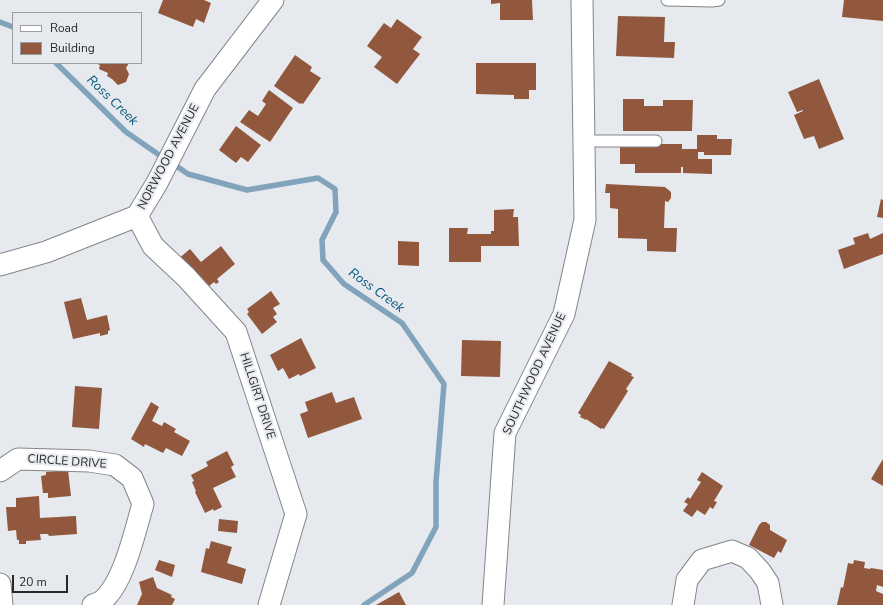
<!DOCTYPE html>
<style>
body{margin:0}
#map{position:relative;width:883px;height:605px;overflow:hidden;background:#e6e9ee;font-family:"Nunito Sans",sans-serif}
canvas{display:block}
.legend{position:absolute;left:12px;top:12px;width:130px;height:52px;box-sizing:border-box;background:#e6e9ee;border:1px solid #9a9ca0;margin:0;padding:5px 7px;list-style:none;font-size:12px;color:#27282a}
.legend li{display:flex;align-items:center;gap:8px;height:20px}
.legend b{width:20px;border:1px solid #9a9ca0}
.scale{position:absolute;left:12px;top:575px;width:56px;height:18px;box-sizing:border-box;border:2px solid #27282a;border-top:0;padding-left:5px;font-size:12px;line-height:14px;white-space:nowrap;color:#27282a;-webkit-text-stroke:3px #e6e9ee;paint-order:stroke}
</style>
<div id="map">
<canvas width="883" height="605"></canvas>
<ul class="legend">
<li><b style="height:5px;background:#fff"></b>Road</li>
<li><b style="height:11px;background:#91583e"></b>Building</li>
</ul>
<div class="scale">20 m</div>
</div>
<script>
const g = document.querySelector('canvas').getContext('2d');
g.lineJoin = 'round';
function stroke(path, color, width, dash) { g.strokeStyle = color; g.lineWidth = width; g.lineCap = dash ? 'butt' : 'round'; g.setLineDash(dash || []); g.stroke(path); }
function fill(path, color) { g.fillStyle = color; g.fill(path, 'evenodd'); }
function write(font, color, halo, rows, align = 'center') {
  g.font = font + ' "Nunito Sans",sans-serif'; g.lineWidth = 4; g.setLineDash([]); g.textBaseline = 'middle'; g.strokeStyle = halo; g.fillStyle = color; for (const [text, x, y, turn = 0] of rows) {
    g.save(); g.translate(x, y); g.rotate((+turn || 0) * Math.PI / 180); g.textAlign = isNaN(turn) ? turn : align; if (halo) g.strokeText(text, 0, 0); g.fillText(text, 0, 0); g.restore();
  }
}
stroke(new Path2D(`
 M0 22 13 27
 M56 63 126 132 165 159
 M172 163 188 174 247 190 318 178 335 189 336 212 322 240 323 260 344 284 402 323 444 384 436 482V527L412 573 364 605`), '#81a4bc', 5.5);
fill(new Path2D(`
 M163 0H204L211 3 204 23 196 19 193 27 158 13Z
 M491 0H532L533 20H500V3L491 4Z
 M844 0H883V21L842 17Z
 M618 16 665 17 664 42H675L674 58 616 56Z
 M397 19 422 37 413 49 420 54 397 84 374 67 382 57 367 46 384 23 391 28Z
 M295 55 312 67 310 71 321 78 303 104 301 103 300 104 274 86Z
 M95 63H129L126 68 129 74 126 82 118 85 112 79 107 76 108 73 99 69 100 65Z
 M476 63H536V90H529V99H514V95L476 94Z
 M819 79 844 139 819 149 814 136 804 139 794 115 803 111V110L797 112 788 92Z
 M269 90 293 108 270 142 240 122 249 110 258 116 266 104 262 101Z
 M623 99H644V106H663V100H693L692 131H623Z
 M236 126 261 145 248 162 241 157 236 163 219 150Z
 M697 135H717V139H732L731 155H704V152H698V159H712V174L683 173V167H681V173H635V164H620V145L635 144H682V149H697Z
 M606 184 665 187 671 192V198L668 202 665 201 664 228H677L676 252 647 251V239L618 238V209L610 208V193H605Z
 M881 199 883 200V218L877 217Z
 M514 209 513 217H518L519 246H481V262H449V228H468L467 234H491V231H494V210Z
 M868 233 870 239 883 233V254L844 269 838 250 855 244 853 238Z
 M398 241 419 242V266L398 265Z
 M221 246 235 264 217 279 219 282 216 284 214 282 202 292 177 260 190 249 201 262Z
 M271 291 280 304 273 308 277 314 273 317 277 322 262 334 247 314 249 312 247 309Z
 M81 298 87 320 107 315 110 330 108 331V334L100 336V333L73 339 64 302Z
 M301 338 316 368 300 376 299 374 289 379 283 368 278 371 270 355Z
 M462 340 501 341 500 377 461 376Z
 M609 361 632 374 631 376 634 377 626 389 628 391 618 407 604 429 602 428 601 429 586 419V420L580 417 581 415 578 413Z
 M75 386 102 388 99 429 72 427Z
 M332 392 336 403 354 397 362 419 308 438 300 414 308 411 305 402Z
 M151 402 159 407 152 421 162 426 164 422 176 429 174 432 190 441 182 456 166 448 163 453 145 444 144 447 131 439Z
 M227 451 234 465 231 467 236 477 213 488 222 507 214 511 213 509 205 513 195 492 196 491 192 482 194 481 191 475 208 466 206 462Z
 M883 459V486L871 479Z
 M68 470 71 496 48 498V493H43L41 476 46 475V472Z
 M702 472 723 486 714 501 717 502 713 509 710 507 705 515 697 510 692 517 683 511 688 504 684 502 688 497 690 499 701 482 697 480Z
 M39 496 40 518 76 516 77 534 49 536 48 534H40L41 540 26 541V544H19V540H17L16 530 8 531 6 507H16V498Z
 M219 519 238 521 237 533 218 531Z
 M762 522H766L770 525V530L787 540 781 553 778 551 774 558 749 545 759 525Z
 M211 541 232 547 227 563 246 569 242 584 201 572 206 548 209 549Z
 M159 560 175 565 172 577 155 570Z
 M854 560 865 562 864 568 870 569 871 568 883 570V587L877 585 876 591 883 594V605H837L841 587 843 588 848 563 853 564Z
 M153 577 157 588 172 595 171 597 175 599 172 605H137L142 594 139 582Z
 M399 592 406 605H376Z`), '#91583e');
const lane = new Path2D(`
 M667 0 712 1 719 0
 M584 141H656`);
const street = new Path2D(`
 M137 216 153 246 186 277 236 332 296 514 269 605
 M0 265 46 252 137 216 157 183 205 89 273 0
 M0 471 18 459 89 461 115 465 132 478 143 504C135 531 124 583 102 601 99 603 96 604 93 605
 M0 584 2 605
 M493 605 505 433 564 314 585 220 582 0
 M683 605 687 580 702 560 732 551 748 558 760 571 768 583 772 605`);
stroke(lane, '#83858a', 13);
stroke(street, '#83858a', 23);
stroke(lane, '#fff', 11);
stroke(street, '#fff', 21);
write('12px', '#27282a', '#e6e9ee', [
 ["NORWOOD AVENUE",169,157,-62],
 ["SOUTHWOOD AVENUE",535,374,-65],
 ["HILLGIRT DRIVE",257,396,72],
 ["CIRCLE DRIVE",67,462,4]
]);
write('italic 13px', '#02557b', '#e6e9ee', [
 ["Ross Creek",112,101,44],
 ["Ross Creek",376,291,36]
]);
</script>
